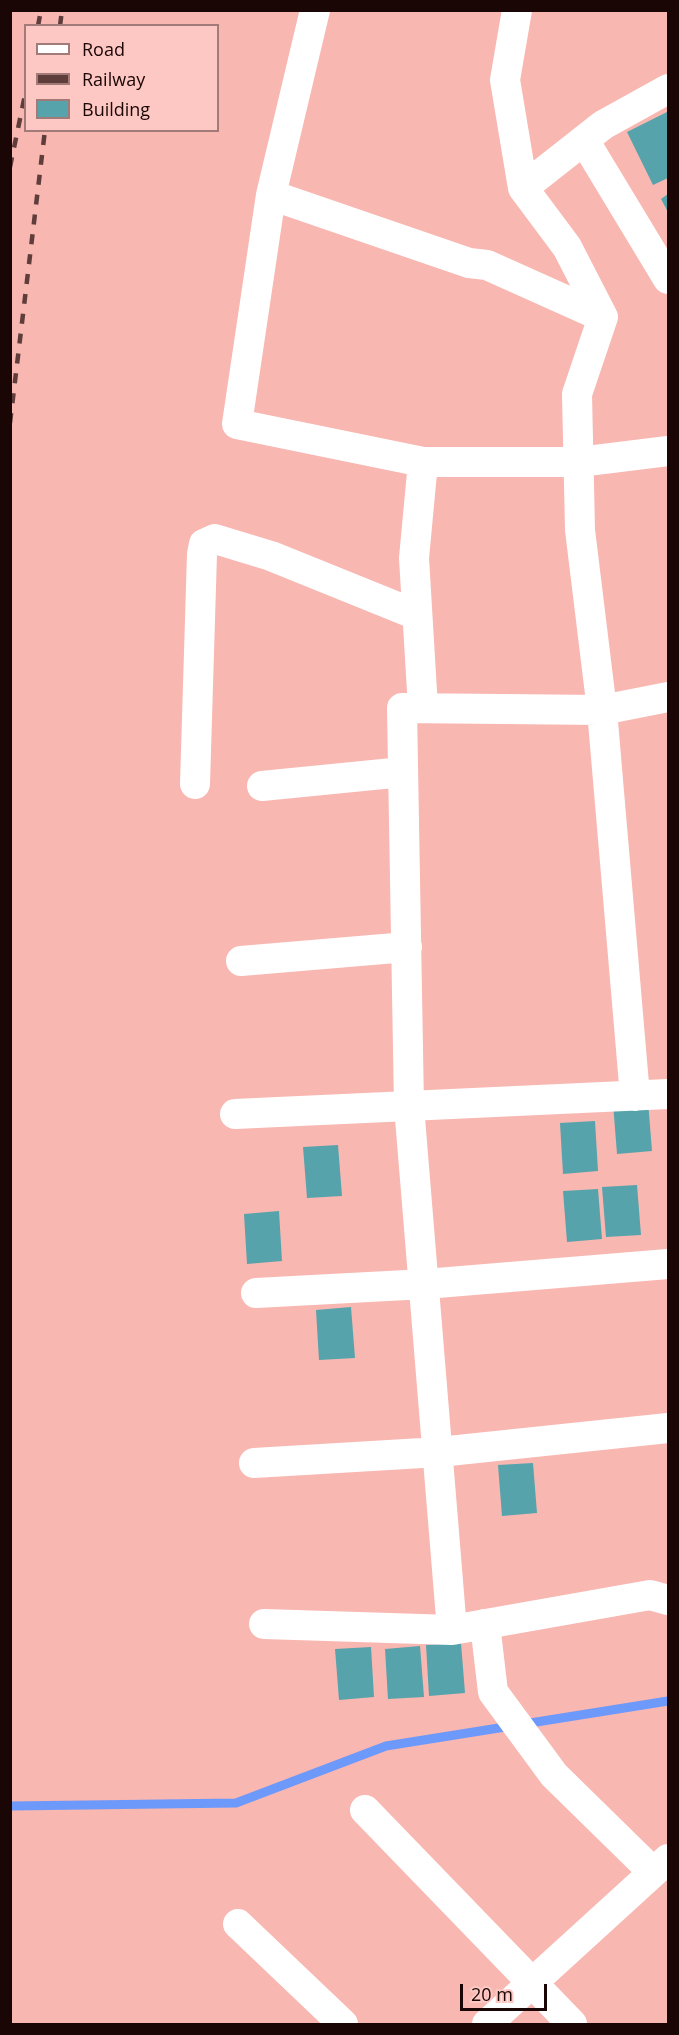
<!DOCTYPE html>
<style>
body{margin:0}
#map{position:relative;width:679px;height:2035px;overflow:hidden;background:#f8b7b1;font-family:"Open Sans",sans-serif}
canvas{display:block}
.frame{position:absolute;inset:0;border:12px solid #1a0605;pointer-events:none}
.legend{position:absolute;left:24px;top:24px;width:195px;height:108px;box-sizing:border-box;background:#fdc8c3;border:2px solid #a27a77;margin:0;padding:8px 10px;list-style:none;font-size:18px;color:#1a0605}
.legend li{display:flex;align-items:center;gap:12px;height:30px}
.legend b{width:30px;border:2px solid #a27a77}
.scale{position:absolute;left:460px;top:1984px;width:87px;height:27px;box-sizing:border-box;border:3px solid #1a0605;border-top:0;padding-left:8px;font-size:18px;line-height:21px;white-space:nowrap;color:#1a0605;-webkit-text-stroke:4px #fdc8c3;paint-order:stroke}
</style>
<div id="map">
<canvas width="679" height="2035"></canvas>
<div class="frame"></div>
<ul class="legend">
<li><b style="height:8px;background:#fff"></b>Road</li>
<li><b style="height:8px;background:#5e3d3a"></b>Railway</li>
<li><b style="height:16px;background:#56a3ab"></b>Building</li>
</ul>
<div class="scale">20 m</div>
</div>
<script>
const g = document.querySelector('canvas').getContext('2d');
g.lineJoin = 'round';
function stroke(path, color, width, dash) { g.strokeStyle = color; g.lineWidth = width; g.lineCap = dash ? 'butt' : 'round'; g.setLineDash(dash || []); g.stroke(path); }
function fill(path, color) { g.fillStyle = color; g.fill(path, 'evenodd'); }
stroke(new Path2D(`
 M10 1806 236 1803 386 1746 668 1701`), '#6d99fb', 9);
fill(new Path2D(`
 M667 112 668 178 653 185 627 132Z
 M668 194V212L661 199Z
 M648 1101 652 1151 617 1154 613 1103Z
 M595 1121 598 1171 563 1174 560 1123Z
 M338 1145 342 1196 307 1198 303 1147Z
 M637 1185 641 1235 606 1237 602 1187Z
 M598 1189 602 1239 567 1242 563 1191Z
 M279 1211 282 1261 247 1264 244 1214Z
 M351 1307 355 1358 319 1360 316 1310Z
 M533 1463 537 1513 502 1516 498 1465Z
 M461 1643 465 1693 429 1696 426 1645Z
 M420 1646 424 1697 388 1699 385 1649Z
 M371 1647 374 1697 339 1700 335 1649Z`), '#56a3ab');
stroke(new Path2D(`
 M315 10 271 195 469 263 487 265 603 317
 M517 10 505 80 523 188 567 247 603 317 577 394 580 530 602 710 635 1096
 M584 140 668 279
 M523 188 603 125 668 89
 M271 195 237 424 423 462H579L668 451
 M668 697 602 710 402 708 409 1106 452 1630 650 1595 668 1600
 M423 708 414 558 423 462
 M195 784 202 554 204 544 215 539 271 556 417 615
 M262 786 403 772
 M241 961 407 947
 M235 1114 668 1094
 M256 1293 425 1284 668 1264
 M254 1463 439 1452 668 1428
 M264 1624 452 1630
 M485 1624 493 1692 554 1775 653 1872
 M365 1810 572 2024
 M238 1924 343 2024
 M487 2024 668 1859`), '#fff', 30);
stroke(new Path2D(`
 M38 26 41 10
 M60 26 62 10
 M10 167 26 90
 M10 423 45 130`), '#5e3d3a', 4.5, [10, 10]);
</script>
